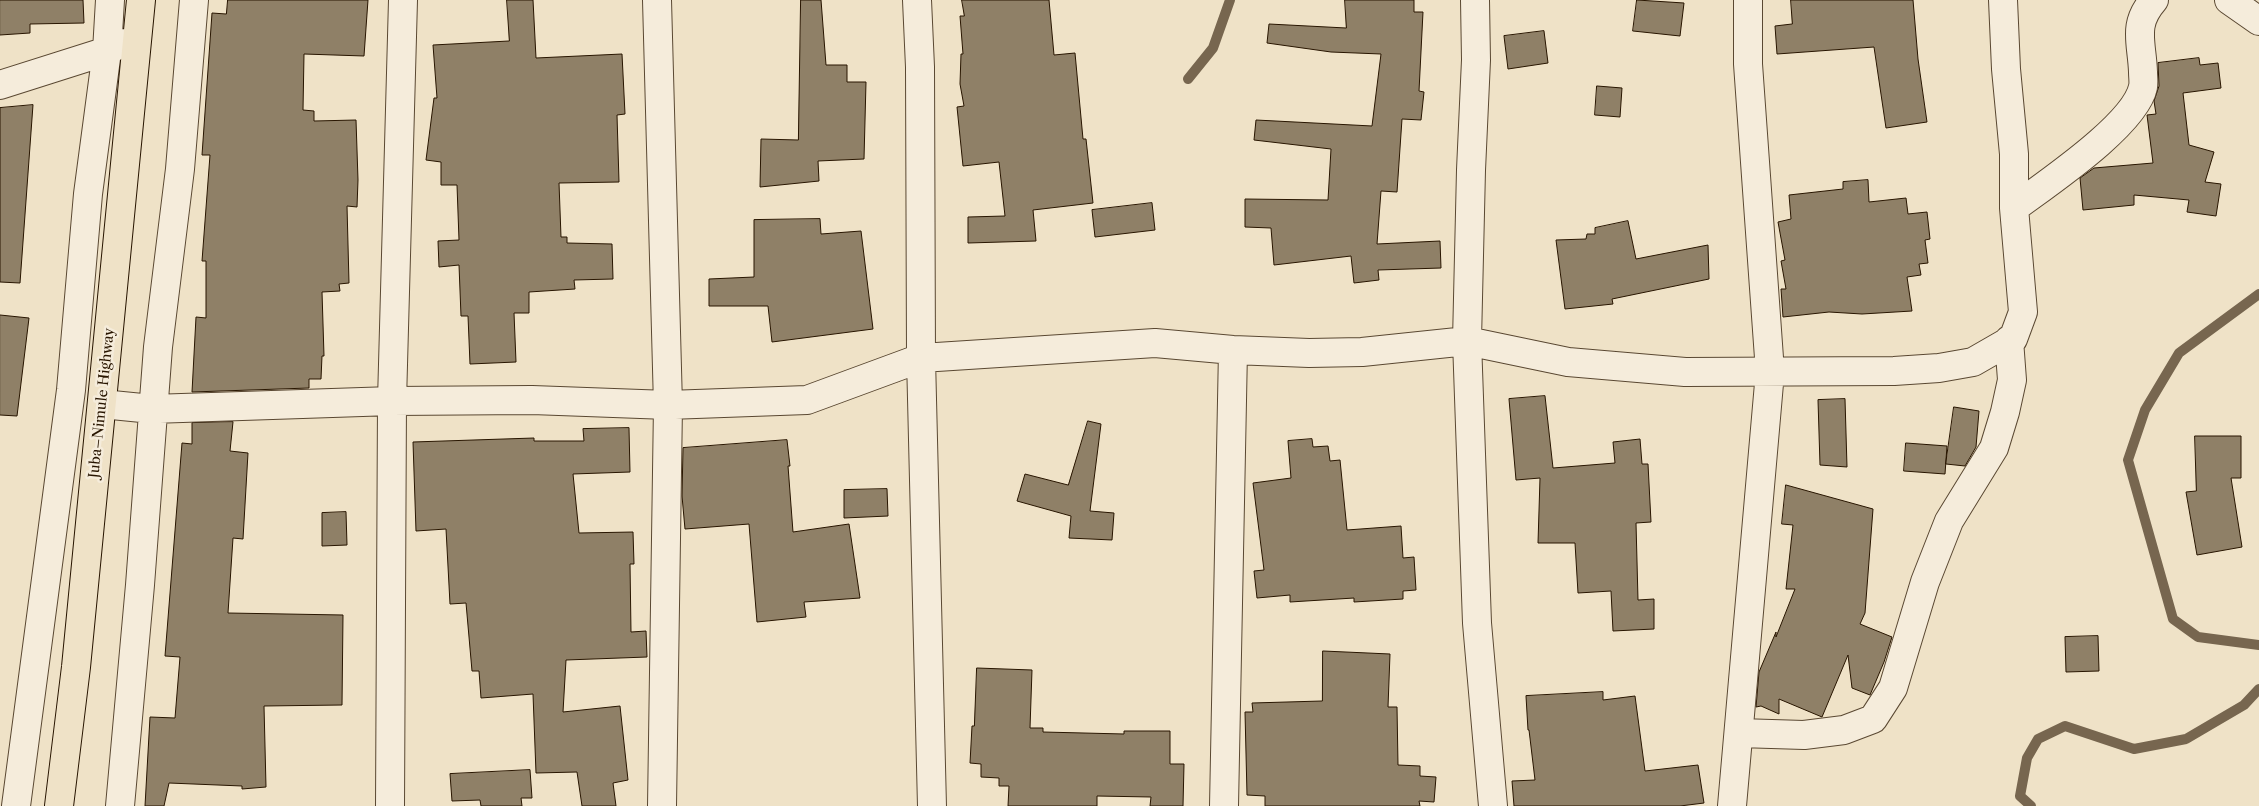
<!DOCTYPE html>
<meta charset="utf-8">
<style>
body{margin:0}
canvas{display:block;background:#efe2c7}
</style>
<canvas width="2259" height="806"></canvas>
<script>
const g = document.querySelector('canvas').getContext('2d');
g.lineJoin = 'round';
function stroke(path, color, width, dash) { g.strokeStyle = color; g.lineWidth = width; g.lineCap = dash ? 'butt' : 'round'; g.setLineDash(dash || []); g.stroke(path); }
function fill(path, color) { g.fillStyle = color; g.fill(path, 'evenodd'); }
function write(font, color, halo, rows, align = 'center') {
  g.font = font + ' "Libre Caslon Text",serif'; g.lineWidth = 5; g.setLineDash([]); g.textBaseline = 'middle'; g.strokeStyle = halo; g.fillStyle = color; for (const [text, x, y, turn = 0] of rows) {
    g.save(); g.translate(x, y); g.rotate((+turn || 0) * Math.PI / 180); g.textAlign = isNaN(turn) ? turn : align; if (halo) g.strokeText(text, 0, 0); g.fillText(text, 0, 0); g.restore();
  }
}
stroke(new Path2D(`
 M1188 79 1213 48 1230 0
 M2259 294 2179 353 2145 410 2128 460 2173 619 2198 637 2259 645
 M2031 806 2020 796 2027 758 2038 739 2065 726 2134 749 2186 739 2244 705 2259 689`), '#77664f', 10);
const building = new Path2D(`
 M0 0H83L84 23 30 24V33L0 35Z
 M228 0H368L364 56 304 54 303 110 314 111V121L356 120 358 180 357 207 347 206 349 283 339 284 340 291 322 292 324 356H322L321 379H309V388L192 392 196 317 206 318V261H202L210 155H202L212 13 226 14Z
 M507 0H533L536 58 622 54 625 114 617 115 619 182 559 183 561 237H567V243L612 244 613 279 574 280 575 289 529 292V313H514L516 362 470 364 468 316H461L459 265 439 267 438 241 459 240 457 185H441V162L426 160 434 98H437L433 45 509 41Z
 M801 0H821L826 65H847V82H866L864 159 818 161 819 181 760 187 761 139 798 140Z
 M962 0H1049L1054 55 1075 53 1083 139H1086L1093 203 1033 210 1036 241 968 243V217L1005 216 999 162 963 166 957 107 964 106 960 84 961 54H963L960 16H964Z
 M1345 0H1414V12H1423L1419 91 1424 92 1421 120 1402 119 1397 192 1381 191 1377 244 1440 241 1441 268 1378 270 1379 280 1354 283 1351 256 1274 265 1271 228 1245 227V199L1328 200 1331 149 1254 140 1256 120 1372 126 1381 54 1331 52 1267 43 1269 24 1346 28Z
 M1637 0 1684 3 1680 36 1633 31Z
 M1791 0H1913L1918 59 1927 122 1886 128 1874 47 1777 54 1775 26 1792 24Z
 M1544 31 1548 63 1508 69 1504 36Z
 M2199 58 2200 65 2218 63 2221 88 2183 93 2189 145 2214 152 2205 182 2221 184 2216 216 2187 212 2189 200 2134 195V205L2083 210 2080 178 2094 168 2153 163 2147 115 2156 114 2154 101 2159 86 2158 63Z
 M1597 86 1622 88 1620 117 1595 115Z
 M33 105 20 283 0 282V108Z
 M1868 180 1869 202 1906 198 1908 214 1927 212 1930 239 1925 240 1928 263 1919 264 1921 275 1907 277 1912 311 1862 314 1829 312 1783 317 1781 289H1786L1781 261 1785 260 1778 222 1791 219 1789 195 1843 189V182Z
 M1152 203 1155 230 1095 237 1092 210Z
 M820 219 821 234 861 231 873 329 772 342 768 306H709V279L754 277V220Z
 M1628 221 1636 259 1708 245 1709 279 1612 299 1613 304 1565 309 1556 240 1586 239 1587 234H1595V228Z
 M0 315 29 318 17 416 0 415Z
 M1545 396 1553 468 1615 463 1613 442 1640 439 1642 464H1648L1651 522 1636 523 1638 600 1654 599V629L1613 631 1611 591 1578 593 1575 543H1538L1540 478 1516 480 1509 399Z
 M1845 399 1847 467 1820 465 1818 400Z
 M1954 407 1979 411 1976 447 1965 466 1946 464Z
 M1088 421 1101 424 1090 511 1114 513 1112 540 1069 538 1071 516 1017 501 1025 474 1068 485Z
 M233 422 230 451 248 453 243 539 233 538 228 613 343 615 342 705 264 706 266 787 242 789V786L169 783 164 806H145L150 717 175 718 180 657 165 656 182 443 192 444V423Z
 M629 428 630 472 573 474 579 533 633 532 634 564H630L631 632 646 631 647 657 566 660 563 712 620 706 628 780 613 783 616 806H582L577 772 536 773 533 694 481 698 479 671H472L466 603 450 604 446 529 416 531 413 442 534 438V441H584L583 429Z
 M2195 436H2241V478H2231L2242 547 2197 555 2186 492 2196 491Z
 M1312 439 1313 447 1328 446 1330 461 1340 460 1347 530 1401 526 1403 558 1414 557 1416 590 1403 591V599L1354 602V598L1290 602V595L1257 598 1254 571 1264 570 1253 483 1291 478 1288 441Z
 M787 440 790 466H788L793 532 849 524 860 598 804 602 806 617 757 622 749 524 685 529 682 496 683 448Z
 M1906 443 1947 446 1945 474 1904 471Z
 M1786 485 1873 509 1865 613 1860 624 1892 637 1884 662 1870 695 1852 688 1848 655 1822 717 1779 699V714L1761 706 1756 707 1759 672 1776 632V637L1795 589H1786L1793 525 1782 524Z
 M887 489 888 516 844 518V490Z
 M346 512 347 545 322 546V513Z
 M2098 636 2099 671 2066 672 2065 637Z
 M1323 651 1390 654 1388 707H1397L1398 765 1420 766V776L1436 777 1434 802 1419 801 1420 806H1265V796L1247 795 1245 712H1253L1252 703 1322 701Z
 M977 668 1032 670 1030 728H1043V732L1124 734V731H1170V764H1184L1183 806H1150L1151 797 1097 796V806H1008L1009 786H999V778L981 777V764L970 763 972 726H974Z
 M1603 692V700L1635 696 1645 771 1698 765 1704 803 1680 806H1514L1512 781 1535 780 1529 730H1528L1526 696Z
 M530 770 532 798H521L522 806H481L480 800 452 801 450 774Z`);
fill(building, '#8f8067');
stroke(building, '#281500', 1);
const minor = new Path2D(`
 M657 0 668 405 662 806
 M917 0 920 67 921 358 932 806
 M1475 0 1476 60 1471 170 1467 341 1477 623 1493 806
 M2229 0 2259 21
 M0 85 107 51 122 43
 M2014 208C2046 184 2135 125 2143 87 2144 82 2143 77 2143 72 2142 42 2132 25 2154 0
 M102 404 152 409 392 401 532 400 668 405 807 400 921 358 1155 343 1233 350 1309 353 1362 352 1467 341 1568 362 1685 372 1894 371 1939 368 1973 362 2013 339 2023 312 2014 208V154L2006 69 2003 0
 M1739 733 1804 735 1844 730 1873 719 1893 688 1925 582 1949 521 1994 448 2005 412 2012 380 2009 340
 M16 806 71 390 88 194 107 51 110 0
 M120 806 140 585 158 347 180 169 194 0
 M390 806 392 401 403 0
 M1224 806 1233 350
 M1732 806 1770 372 1748 64V0`);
const major = new Path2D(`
 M59 806 76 667 141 0`);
stroke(minor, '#5a4832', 30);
stroke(major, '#281500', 30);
stroke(minor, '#f5ecdb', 28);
stroke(major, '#efe2c7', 28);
write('14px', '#281500', '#f5ecdb', [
 ["Juba–Nimule Highway",102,403,-84]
]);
</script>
